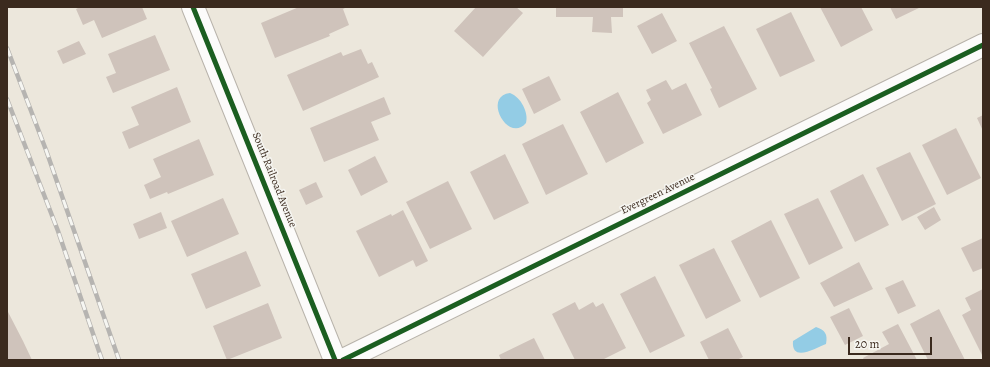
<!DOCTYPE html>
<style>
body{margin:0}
#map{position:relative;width:990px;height:367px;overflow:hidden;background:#ece7dc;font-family:Alegreya,serif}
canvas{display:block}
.frame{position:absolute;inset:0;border:8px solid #3b2a1e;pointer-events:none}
.scale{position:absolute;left:848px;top:337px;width:84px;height:18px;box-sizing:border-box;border:2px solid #3b2a1e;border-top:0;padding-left:5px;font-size:12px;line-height:14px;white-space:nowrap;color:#3b2a1e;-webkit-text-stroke:3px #f6f6f2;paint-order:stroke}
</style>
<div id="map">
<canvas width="990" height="367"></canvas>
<div class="frame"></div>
<div class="scale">20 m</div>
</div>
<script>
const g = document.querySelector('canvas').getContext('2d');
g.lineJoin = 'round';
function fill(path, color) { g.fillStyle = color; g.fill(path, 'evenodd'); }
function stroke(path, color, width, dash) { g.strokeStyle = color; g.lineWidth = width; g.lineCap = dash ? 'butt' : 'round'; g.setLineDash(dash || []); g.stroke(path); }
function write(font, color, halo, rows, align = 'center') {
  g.font = font + ' Alegreya,serif'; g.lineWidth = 3; g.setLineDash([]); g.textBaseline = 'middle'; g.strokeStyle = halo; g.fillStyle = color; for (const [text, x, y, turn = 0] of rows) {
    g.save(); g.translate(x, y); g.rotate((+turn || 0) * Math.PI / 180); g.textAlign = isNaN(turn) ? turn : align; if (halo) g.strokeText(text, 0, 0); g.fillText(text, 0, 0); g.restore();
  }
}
fill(new Path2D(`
 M510 93C521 97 529 113 526 123 508 144 482 96 510 93Z
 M816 327C825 330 828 334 826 344 816 348 791 363 793 341Z`), '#93cce5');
fill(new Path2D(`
 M80 7H142L147 19 102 38 94 20 83 25 76 9Z
 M299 7H347L343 9 349 25 329 34 330 36 275 58 261 23Z
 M476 7H516L523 13 483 57 454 31Z
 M556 7H623V17H611L612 33 592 32 593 17H556Z
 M820 7H861L873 30 841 47Z
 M890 7H921L896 19Z
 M791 12 815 61 780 77 756 29Z
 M662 13 677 41 652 54 637 26Z
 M724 26 757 89 719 108 710 89 712 88 689 43Z
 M155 35 170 70 113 93 106 77 116 73 108 54Z
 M79 41 86 54 63 64 57 51Z
 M361 49 368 64 372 62 379 77 303 111 287 75 341 52 343 56Z
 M549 76 561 100 534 114 522 89Z
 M666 80 672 90 686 83 702 115 663 134 647 103 651 100 646 90Z
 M177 87 191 122 129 149 122 132 139 125 131 107Z
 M618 92 644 143 606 163 580 112Z
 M384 97 391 114 371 122 379 140 324 162 310 128Z
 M983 115V131L977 118Z
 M563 124 588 174 546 195 522 144Z
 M956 128 981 178 947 195 922 145Z
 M199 139 214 175 168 194 167 192 150 199 144 185 161 177 153 159Z
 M910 152 936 204 902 221 876 168Z
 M505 154 529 203 494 220 470 172Z
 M375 156 388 182 361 196 348 170Z
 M863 174 889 225 855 242 830 191Z
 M448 181 472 229 430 249 406 202Z
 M316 182 323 197 306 205 299 190Z
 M223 198 239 234 187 257 171 221Z
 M818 198 843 248 809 265 784 214Z
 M934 207 941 220 925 230 917 217Z
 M403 210 428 261 416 267 413 260 379 277 356 231 391 214 392 216Z
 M161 212 167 228 139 239 133 224Z
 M771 220 800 278 760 298 731 241Z
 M983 238V268L973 272 961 248Z
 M714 248 741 301 706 319 679 265Z
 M246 251 261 286 206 309 191 274Z
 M859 262 873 289 834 307 820 283Z
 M655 276 685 336 650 353 620 294Z
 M903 280 916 306 898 314 885 288Z
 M983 289V357L962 315 971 310 965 298Z
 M575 302 579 310 593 302 596 307 603 303 626 348 602 360H575L552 314Z
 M268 303 282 338 227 360 213 326Z
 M849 308 863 336 845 345 830 317Z
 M939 309 965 360H928L910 324Z
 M7 310 23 341 32 360H7Z
 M898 324 917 360H864L863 358 889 344 882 332Z
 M728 328 743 357 737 360H709L700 342Z
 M534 338 545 360H501L499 355Z`), '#cfc3bb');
const minor = new Path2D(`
 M193 7 335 360
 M343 360 983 45`);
stroke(minor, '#b8b3ab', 24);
stroke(minor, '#fcfbfa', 22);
const rail = new Path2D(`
 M7 48 46 150 119 360
 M7 99 58 231 102 360`);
stroke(rail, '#b6b4b1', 4.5);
stroke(rail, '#f6f6f2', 3, [9]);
stroke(new Path2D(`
 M193 7 335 360
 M343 360 983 45`), '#1b5e20', 5);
write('11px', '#3b2a1e', '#f6f6f2', [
 ["South Railroad Avenue",274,180,68],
 ["Evergreen Avenue",658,194,-26]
]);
</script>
